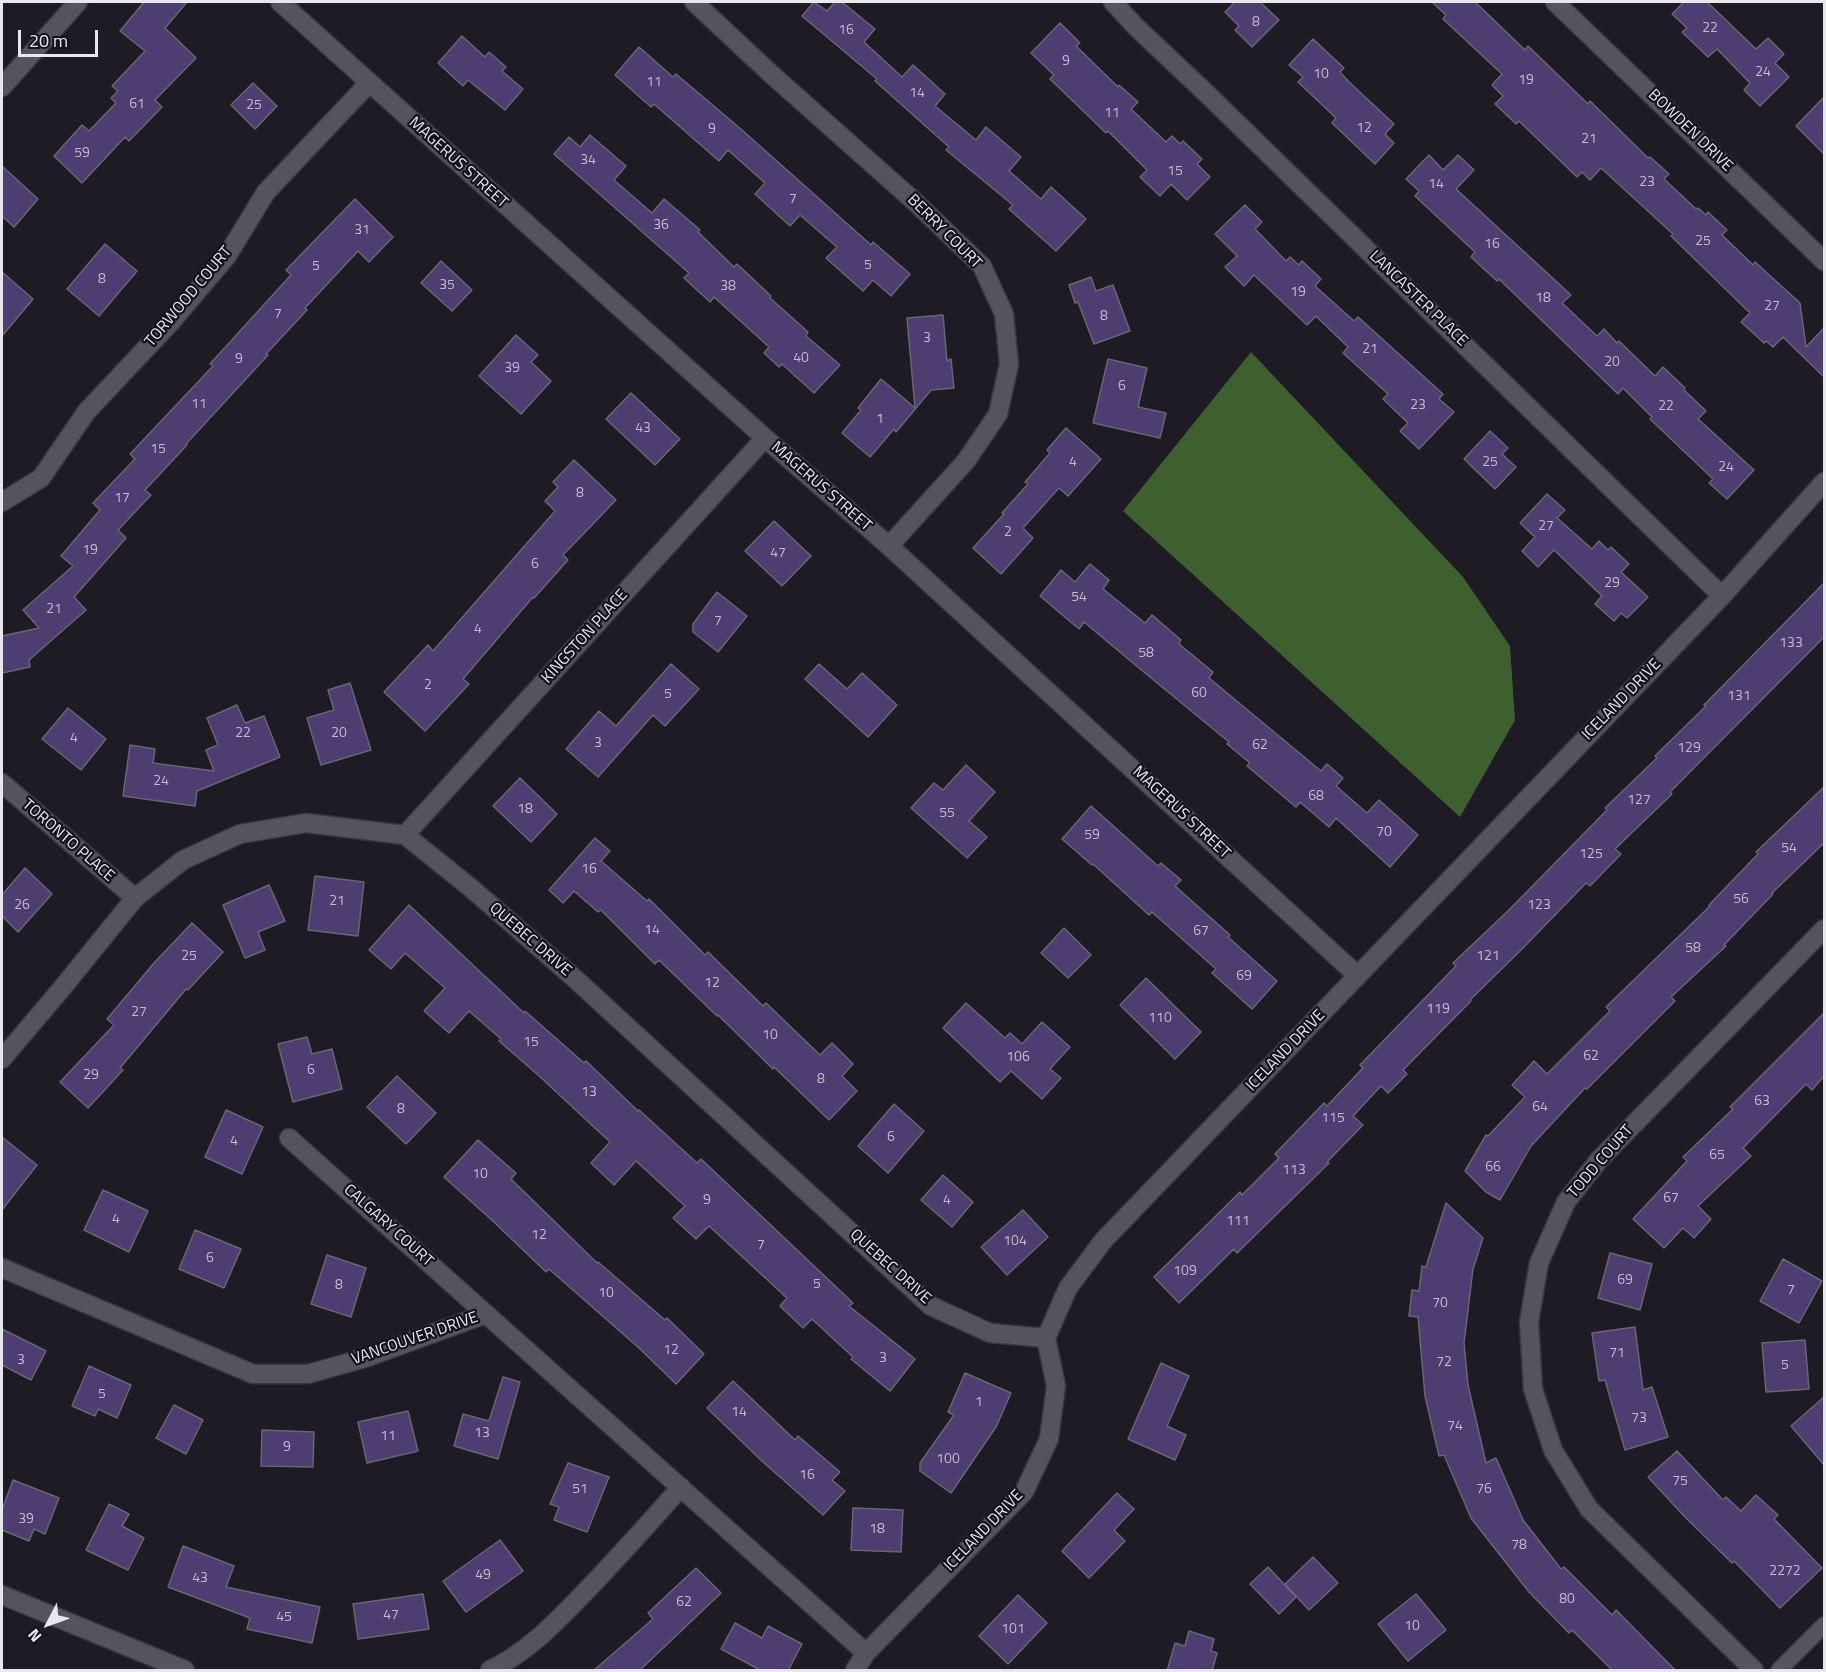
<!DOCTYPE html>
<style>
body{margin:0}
#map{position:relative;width:1826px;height:1672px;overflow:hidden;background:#1e1b25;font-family:"Titillium Web",sans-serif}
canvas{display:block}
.frame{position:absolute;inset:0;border:3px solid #e9e7ee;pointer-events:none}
.north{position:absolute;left:18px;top:1594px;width:60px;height:60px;-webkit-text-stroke:4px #15121c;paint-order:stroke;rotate:229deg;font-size:16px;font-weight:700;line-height:24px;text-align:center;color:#e9e7ee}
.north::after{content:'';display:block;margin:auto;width:21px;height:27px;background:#e9e7ee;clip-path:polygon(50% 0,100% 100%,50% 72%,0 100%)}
.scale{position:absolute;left:18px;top:30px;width:80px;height:27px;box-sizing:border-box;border:3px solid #e9e7ee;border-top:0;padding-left:8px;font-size:18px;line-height:21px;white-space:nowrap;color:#e9e7ee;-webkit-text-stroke:4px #15121c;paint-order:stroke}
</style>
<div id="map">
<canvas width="1826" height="1672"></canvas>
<div class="frame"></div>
<div class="north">N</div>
<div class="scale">20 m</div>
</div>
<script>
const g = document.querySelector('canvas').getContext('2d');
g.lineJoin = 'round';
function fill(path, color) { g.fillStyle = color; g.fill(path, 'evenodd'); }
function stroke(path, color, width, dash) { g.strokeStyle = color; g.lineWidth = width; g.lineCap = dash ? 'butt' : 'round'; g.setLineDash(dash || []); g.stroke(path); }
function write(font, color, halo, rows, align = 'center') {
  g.font = font + ' "Titillium Web",sans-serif'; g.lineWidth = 4.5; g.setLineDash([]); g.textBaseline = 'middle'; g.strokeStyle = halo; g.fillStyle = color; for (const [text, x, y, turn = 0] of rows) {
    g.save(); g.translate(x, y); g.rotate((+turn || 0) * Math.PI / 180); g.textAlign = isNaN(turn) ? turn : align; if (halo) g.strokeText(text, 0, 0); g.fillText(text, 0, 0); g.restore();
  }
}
fill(new Path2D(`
 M1251 352 1463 577 1510 646 1515 720 1460 817 1123 511Z`), '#3d602e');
const building = new Path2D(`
 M144 2H187L165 28 196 58 155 100 162 107 129 141 125 137 82 183 54 156 82 125 89 131 116 103 111 98 118 91 112 86 145 51 120 31Z
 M814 2 827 11 835 2H842L875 29 864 42 902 77 913 65 945 94 935 106 976 140 986 127 1021 157 1009 171 1041 199 1051 187 1086 219 1056 251 1009 209 1013 205 946 150 949 147 875 81 877 79 802 16Z
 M1235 2H1260L1279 20 1252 47 1235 30 1239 26 1225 12Z
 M1432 2H1475L1525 50 1528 46 1588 104 1590 101 1648 158 1650 157 1669 174 1664 179 1696 209 1698 208 1706 215 1708 212 1727 230 1722 235 1753 265 1755 262 1800 303 1806 347 1824 328V377L1783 337 1773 347 1766 341 1764 343 1741 322 1750 313 1671 236 1673 234 1601 168 1590 180 1582 172 1577 177 1519 121 1516 124 1495 104 1503 96 1492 85 1502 74 1443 19 1446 15Z
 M1684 2H1707L1756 49 1768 38 1784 54 1775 63 1789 77 1760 106 1744 90 1750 83 1717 49 1708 57 1682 32 1687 28 1672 14Z
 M1060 23 1080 43 1076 46 1118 87 1119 85 1138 102 1131 109 1166 142 1172 136 1180 144 1183 141 1202 159 1197 164 1210 177 1187 200 1171 184 1160 196 1140 177 1147 170 1108 131 1106 133 1050 79 1054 75 1031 53Z
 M462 36 485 57 489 52 506 67 502 71 523 89 505 110 468 80 463 86 438 63Z
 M1313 39 1344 68 1340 72 1349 82 1394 124 1385 134 1394 143 1375 164 1332 123 1336 118 1298 82 1303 77 1289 65Z
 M639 47 673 77 676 74 742 130 871 245 873 242 910 274 891 296 873 280 863 291 826 258 837 247 800 215 790 226 755 194 765 183 728 150 719 161 654 104 651 107 615 75Z
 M253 83 277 106 255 129 231 105Z
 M1824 97V154L1796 126Z
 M590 135 626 166 614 180 652 213 664 199 700 230 698 232 734 267 737 264 771 296 770 298 808 332 806 336 840 365 814 393 782 364 779 367 764 353 769 347 714 297 710 302 684 278 689 273 554 154 569 137 580 147Z
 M1429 155 1443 170 1458 155 1474 170 1456 189 1571 295 1562 303 1597 336 1604 329 1617 343 1619 341 1655 376 1663 367 1685 388 1684 390 1706 411 1698 419 1754 470 1727 499 1709 483 1713 479 1650 419 1652 417 1623 388 1618 394 1499 279 1497 281 1471 257 1475 252 1415 196 1419 191 1406 179Z
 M2 166 38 199 14 227 2 216Z
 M355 199 393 237 369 262 358 251 305 308 307 310 266 354 268 355 186 444 187 445 145 490 151 495 118 530 126 538 74 597 86 610 29 660 30 667 2 673V636L39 628 23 610 73 566 61 556 100 510 93 503 135 459 130 454 213 366 210 364 291 275 286 270Z
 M1245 205 1262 222 1255 229 1286 261 1290 257 1299 265 1302 261 1321 279 1315 286 1354 321 1358 317 1443 394 1439 399 1454 412 1419 449 1400 431 1408 423 1383 399 1388 394 1343 353 1348 347 1316 316 1307 325 1254 275 1244 286 1225 267 1237 256 1215 234Z
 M105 244 137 271 99 316 67 289Z
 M441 261 472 290 452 311 421 283Z
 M2 272 33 299 2 336Z
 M1091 277 1096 291 1113 285 1130 331 1094 344 1078 302 1075 303 1069 285Z
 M943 315 947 361 951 359 954 388 931 390 896 432 894 429 870 457 842 433 861 410 858 408 881 379 915 408 907 318Z
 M516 335 538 355 531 362 551 381 521 414 479 376Z
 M1108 359 1147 368 1138 407 1166 413 1160 438 1093 423Z
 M631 393 680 439 655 465 606 419Z
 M1066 428 1101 459 1068 496 1059 488 1023 528 1033 538 1001 574 973 548 1004 514 1002 513 1028 484 1025 482 1050 453 1047 450Z
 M1490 431 1508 448 1502 454 1516 467 1495 489 1464 459Z
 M574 460 616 500 563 555 568 560 534 598 533 597 463 679 469 684 425 731 384 692 428 645 433 651 555 511 545 501 558 487 553 482Z
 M1547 494 1565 510 1557 518 1592 549 1599 541 1608 550 1611 547 1629 564 1621 572 1648 597 1627 618 1621 613 1614 621 1595 604 1602 596 1554 550 1538 567 1522 551 1535 537 1520 523Z
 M774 521 811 556 782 586 745 551Z
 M1090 564 1109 580 1103 589 1145 623 1152 615 1181 640 1179 644 1213 672 1209 678 1321 771 1327 764 1343 778 1336 786 1367 813 1379 800 1418 835 1390 867 1336 818 1329 827 1300 802 1296 807 1247 766 1250 763 1227 744 1229 742 1139 668 1084 622 1079 629 1040 596 1061 570 1075 582Z
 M1824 583V637L1670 792 1672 794 1615 849 1621 854 1590 886 1586 883 1522 949 1470 1000 1471 1001 1403 1070 1407 1074 1388 1093 1381 1086 1353 1116 1363 1125 1327 1162 1329 1163 1237 1253 1234 1249 1179 1303 1154 1277 1240 1192 1242 1195 1279 1158 1275 1154 1324 1103 1327 1106 1363 1068 1360 1065 1456 966 1453 963 1509 910 1607 810 1605 808 1657 758 1655 756 1706 706 1704 705Z
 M717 592 747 616 718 652 693 632V624Z
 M671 664 699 689 665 726 653 715 598 777 566 749 599 711 616 726Z
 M819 664 847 689 862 673 897 705 868 737 805 679Z
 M350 683 371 750 321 765 307 718 334 710 328 690Z
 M237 705 245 723 264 716 280 757 197 791 195 806 123 796 130 745 155 749 153 763 214 771 206 750 218 745 207 718Z
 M68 708 106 739 81 770 42 739Z
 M966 765 995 792 969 821 987 837 967 858 911 808 934 783 943 790Z
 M520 778 557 814 531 842 493 806Z
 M1824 787V843L1772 893 1773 894 1724 945 1726 946 1671 997 1675 1001 1587 1089 1585 1088 1531 1146 1500 1200 1486 1192 1465 1171 1486 1135 1488 1136 1525 1097 1512 1085 1534 1061 1547 1074 1610 1011 1606 1007 1710 906 1709 905 1758 854 1756 852Z
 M1091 806 1158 866 1161 863 1181 880 1175 886 1230 935 1228 937 1277 981 1252 1009 1212 973 1216 969 1152 912 1149 915 1093 864 1092 865 1062 839Z
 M595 838 610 851 601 861 647 901 649 899 705 955 708 952 763 1006 766 1003 820 1055 832 1043 853 1064 842 1076 857 1091 829 1120 774 1067 773 1069 718 1015 717 1016 659 960 655 964 601 910 598 912 574 891 563 903 549 890Z
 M25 868 52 894 18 932 2 916V895Z
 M315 876 364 882 358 936 308 930Z
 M269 885 285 921 258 932 265 950 245 958 223 905Z
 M409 905 524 1013 525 1011 584 1063 586 1061 638 1111 639 1110 697 1163 701 1159 853 1303 849 1306 915 1359 890 1391 851 1359 853 1357 812 1319 803 1328 780 1306 787 1298 709 1226 696 1239 673 1218 685 1206 636 1161 614 1185 591 1163 610 1142 537 1074 499 1041 501 1039 469 1011 449 1033 424 1011 445 988 405 953 391 969 369 950Z
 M192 923 223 952 188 990 186 989 120 1068 123 1070 88 1108 60 1082 114 1025 107 1019 154 963Z
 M1064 928 1091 955 1068 978 1041 953Z
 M1146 978 1201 1032 1175 1059 1120 1005Z
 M966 1003 1005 1038 1010 1033 1022 1044 1042 1022 1070 1047 1050 1069 1061 1078 1042 1099 1011 1071 1000 1082 943 1028Z
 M1824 1013V1076L1812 1090 1806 1084 1743 1148 1751 1156 1698 1206 1711 1219 1694 1238 1683 1228 1664 1248 1633 1219 1687 1161 1683 1157 1733 1109 1730 1107Z
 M307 1037 312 1054 332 1049 342 1089 293 1102 278 1044Z
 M397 1076 436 1113 406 1144 367 1107Z
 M894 1104 924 1131 888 1173 858 1146Z
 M226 1110 263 1127 242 1174 205 1157Z
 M2 1137 37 1165 2 1210Z
 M478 1140 516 1173 511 1179 597 1263 598 1262 665 1320 667 1318 704 1354 676 1384 639 1348 549 1269 546 1272 495 1223 444 1177Z
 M943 1175 973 1202 952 1227 921 1200Z
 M103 1190 148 1211 129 1252 84 1230Z
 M1446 1203 1483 1238 1473 1269 1464 1343 1468 1385 1486 1463 1496 1458 1523 1520 1561 1569 1564 1567 1612 1615 1616 1610 1676 1671H1613L1572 1630 1569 1633 1529 1592 1471 1518 1444 1455 1439 1456 1425 1396 1418 1317 1409 1316 1412 1290 1419 1291 1422 1266 1426 1267Z
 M1023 1210 1048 1237 1007 1275 981 1247Z
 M195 1230 241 1249 224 1288 179 1269Z
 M1610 1253 1652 1264 1640 1310 1598 1298Z
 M327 1255 366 1268 351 1317 311 1304Z
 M1783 1259 1822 1281 1799 1323 1760 1301Z
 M1635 1327 1643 1390 1652 1387 1668 1437 1625 1450 1605 1380 1599 1381 1592 1333Z
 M2 1329 46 1351 31 1380 2 1365Z
 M1805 1340 1809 1389 1766 1392 1762 1343Z
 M1161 1363 1189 1376 1167 1426 1186 1435 1175 1460 1128 1439Z
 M89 1366 131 1385 117 1418 98 1409 95 1416 72 1406Z
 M965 1373 1011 1393 996 1427 951 1493 920 1471V1463L954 1415 948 1412Z
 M503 1377 520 1382 498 1459 454 1446 463 1414 489 1421Z
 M733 1381 795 1440 798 1436 840 1472 832 1480 845 1491 823 1515 763 1462 707 1408Z
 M1824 1397V1465L1791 1426Z
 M174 1405 203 1420 186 1454 156 1438Z
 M408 1411 418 1451 367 1463 358 1422Z
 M262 1430 314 1432 313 1467 261 1466Z
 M1677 1451 1723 1500 1726 1497 1741 1511 1756 1495 1778 1515 1774 1519 1822 1568 1780 1608 1734 1561 1732 1563 1684 1516 1648 1477Z
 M568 1463 609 1477 587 1532 554 1520 559 1507 550 1504Z
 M13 1480 59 1498 45 1534 34 1529 29 1541 2 1530V1510Z
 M1117 1493 1134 1509 1114 1530 1125 1541 1089 1578 1062 1551Z
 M109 1504 129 1514 122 1526 144 1538 128 1570 86 1550Z
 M853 1508 903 1510 901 1552 851 1550Z
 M500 1540 523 1571 466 1612 443 1581Z
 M183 1546 234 1566 226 1587 320 1607 312 1643 247 1629 250 1618 168 1587Z
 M1313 1557 1338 1583 1309 1610 1285 1584Z
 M1268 1567 1296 1597 1279 1614 1250 1584Z
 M696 1568 721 1593 639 1671H593L653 1619 648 1613Z
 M423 1594 429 1629 358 1639 353 1604Z
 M1416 1594 1446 1630 1408 1661 1378 1624Z
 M1018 1595 1047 1623 1008 1664 979 1636Z
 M735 1623 762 1638 768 1626 802 1644 788 1671H762L721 1649Z
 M1189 1631 1214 1639 1211 1651 1217 1653 1212 1671H1167L1175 1643 1185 1646Z`);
fill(building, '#4d3d70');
stroke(building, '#696673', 1.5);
const lane = new Path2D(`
 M1779 1670 1824 1625`);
const street = new Path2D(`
 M280 2 765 438 889 546 1358 976
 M694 2 770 73 914 201 982 266 1004 314 1009 364 998 414 966 461 889 546
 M1113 2 1135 26 1207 94 1722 596
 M1555 2 1824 261
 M2 87 78 2
 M2 502 41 478 87 411 171 322 227 256 266 192 369 83
 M2 783 135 898
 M405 835 765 438
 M2 1059 63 987 135 898 183 860 240 834 306 823 405 835 471 888 572 976 931 1306 990 1333 1046 1338
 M289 1138 486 1314
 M2 1268 253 1374H308L365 1358 486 1314 866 1653
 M2 1595 185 1670
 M490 1670C527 1653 557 1621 585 1592 618 1558 650 1522 681 1487
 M855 1670 866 1653 1024 1492 1049 1439 1056 1386 1046 1338 1068 1288 1103 1241 1722 596 1824 482
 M1754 1670 1589 1509 1553 1450 1533 1389 1529 1322 1539 1263 1566 1202 1599 1160 1824 929`);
stroke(lane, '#3a383f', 18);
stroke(street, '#3a383f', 21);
stroke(lane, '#56535f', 15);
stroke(street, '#56535f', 18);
write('14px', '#c2bcce', null, [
 ["8",1256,23],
 ["22",1710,29],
 ["16",846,31],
 ["9",1066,62],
 ["24",1763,73],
 ["10",1321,75],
 ["19",1526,81],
 ["11",654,83],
 ["14",917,94],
 ["61",137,105],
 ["25",254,106],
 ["11",1112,114],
 ["12",1364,129],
 ["9",712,130],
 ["21",1589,140],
 ["59",82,154],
 ["34",588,161],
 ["15",1175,172],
 ["23",1647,183],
 ["14",1436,185],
 ["7",793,200],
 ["36",661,226],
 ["31",362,231],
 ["25",1703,242],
 ["16",1492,245],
 ["5",868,266],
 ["5",316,267],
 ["8",102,280],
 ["35",447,286],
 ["38",728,287],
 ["19",1298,293],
 ["18",1543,299],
 ["27",1772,307],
 ["7",278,315],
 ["8",1104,317],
 ["3",927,339],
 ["21",1370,350],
 ["40",801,359],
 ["9",239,360],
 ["20",1612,363],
 ["39",512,369],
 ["6",1122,387],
 ["11",199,405],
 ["23",1418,406],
 ["22",1666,407],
 ["1",880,420],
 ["43",643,429],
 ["15",158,450],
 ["4",1073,463],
 ["25",1490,463],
 ["24",1726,468],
 ["8",580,494],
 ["17",122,499],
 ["27",1546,527],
 ["2",1008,533],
 ["19",90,551],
 ["47",778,554],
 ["6",535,565],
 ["29",1612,584],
 ["54",1079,598],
 ["21",54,610],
 ["7",718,622],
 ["4",478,630],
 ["133",1791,644],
 ["58",1146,654],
 ["2",428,686],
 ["60",1199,694],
 ["5",668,695],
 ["131",1739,697],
 ["22",243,734],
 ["20",339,734],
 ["4",74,739],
 ["3",598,744],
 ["62",1260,746],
 ["129",1689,749],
 ["24",161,782],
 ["68",1316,797],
 ["127",1639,801],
 ["18",525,810],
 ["55",947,814],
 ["70",1384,833],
 ["59",1092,836],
 ["54",1789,849],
 ["125",1591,855],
 ["16",589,870],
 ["56",1741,900],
 ["21",337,902],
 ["26",22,906],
 ["123",1539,906],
 ["14",652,931],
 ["67",1201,932],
 ["58",1693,949],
 ["25",189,957],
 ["121",1488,957],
 ["69",1244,977],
 ["12",712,984],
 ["119",1438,1010],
 ["27",139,1013],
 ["110",1160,1019],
 ["10",770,1036],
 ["15",531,1043],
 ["62",1591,1057],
 ["106",1018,1058],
 ["6",311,1071],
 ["29",91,1076],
 ["8",821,1080],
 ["13",589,1093],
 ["63",1762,1102],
 ["64",1540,1108],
 ["8",401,1110],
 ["115",1333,1119],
 ["6",891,1138],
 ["4",234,1142],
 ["65",1717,1156],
 ["66",1493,1168],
 ["113",1294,1171],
 ["10",480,1175],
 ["67",1671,1199],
 ["9",707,1201],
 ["4",947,1201],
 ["4",116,1220],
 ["111",1238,1222],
 ["12",539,1236],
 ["104",1015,1242],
 ["7",761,1246],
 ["6",210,1259],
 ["109",1185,1272],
 ["69",1625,1281],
 ["5",817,1285],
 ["8",339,1286],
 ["7",1791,1291],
 ["10",606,1294],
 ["70",1440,1304],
 ["12",671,1351],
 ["71",1617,1354],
 ["3",883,1359],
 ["3",21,1361],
 ["72",1444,1363],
 ["5",1785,1366],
 ["5",102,1395],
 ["1",979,1403],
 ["14",739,1413],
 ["73",1639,1419],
 ["74",1455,1427],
 ["13",482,1434],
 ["11",388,1437],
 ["9",287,1448],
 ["100",948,1460],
 ["16",807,1476],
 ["75",1680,1482],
 ["51",580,1490],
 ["76",1484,1490],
 ["39",26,1520],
 ["18",877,1530],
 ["78",1519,1546],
 ["2272",1785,1572],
 ["49",483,1576],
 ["43",200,1579],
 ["80",1567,1600],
 ["62",684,1603],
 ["47",391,1616],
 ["45",284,1618],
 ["10",1412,1627],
 ["101",1013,1630]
]);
write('16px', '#e9e7ee', '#15121c', [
 ["BOWDEN DRIVE",1690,131,44],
 ["MAGERUS STREET",458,163,42],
 ["BERRY COURT",944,232,45],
 ["TORWOOD COURT",189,297,-50],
 ["LANCASTER PLACE",1418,299,44],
 ["MAGERUS STREET",821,487,41],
 ["KINGSTON PLACE",585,637,-48],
 ["ICELAND DRIVE",1622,700,-46],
 ["MAGERUS STREET",1181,813,43],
 ["TORONTO PLACE",68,841,41],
 ["QUEBEC DRIVE",530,940,41],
 ["ICELAND DRIVE",1286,1051,-46],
 ["TODD COURT",1601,1162,-49],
 ["CALGARY COURT",388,1226,42],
 ["QUEBEC DRIVE",890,1267,42],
 ["VANCOUVER DRIVE",415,1339,-19],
 ["ICELAND DRIVE",984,1531,-46]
]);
</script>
